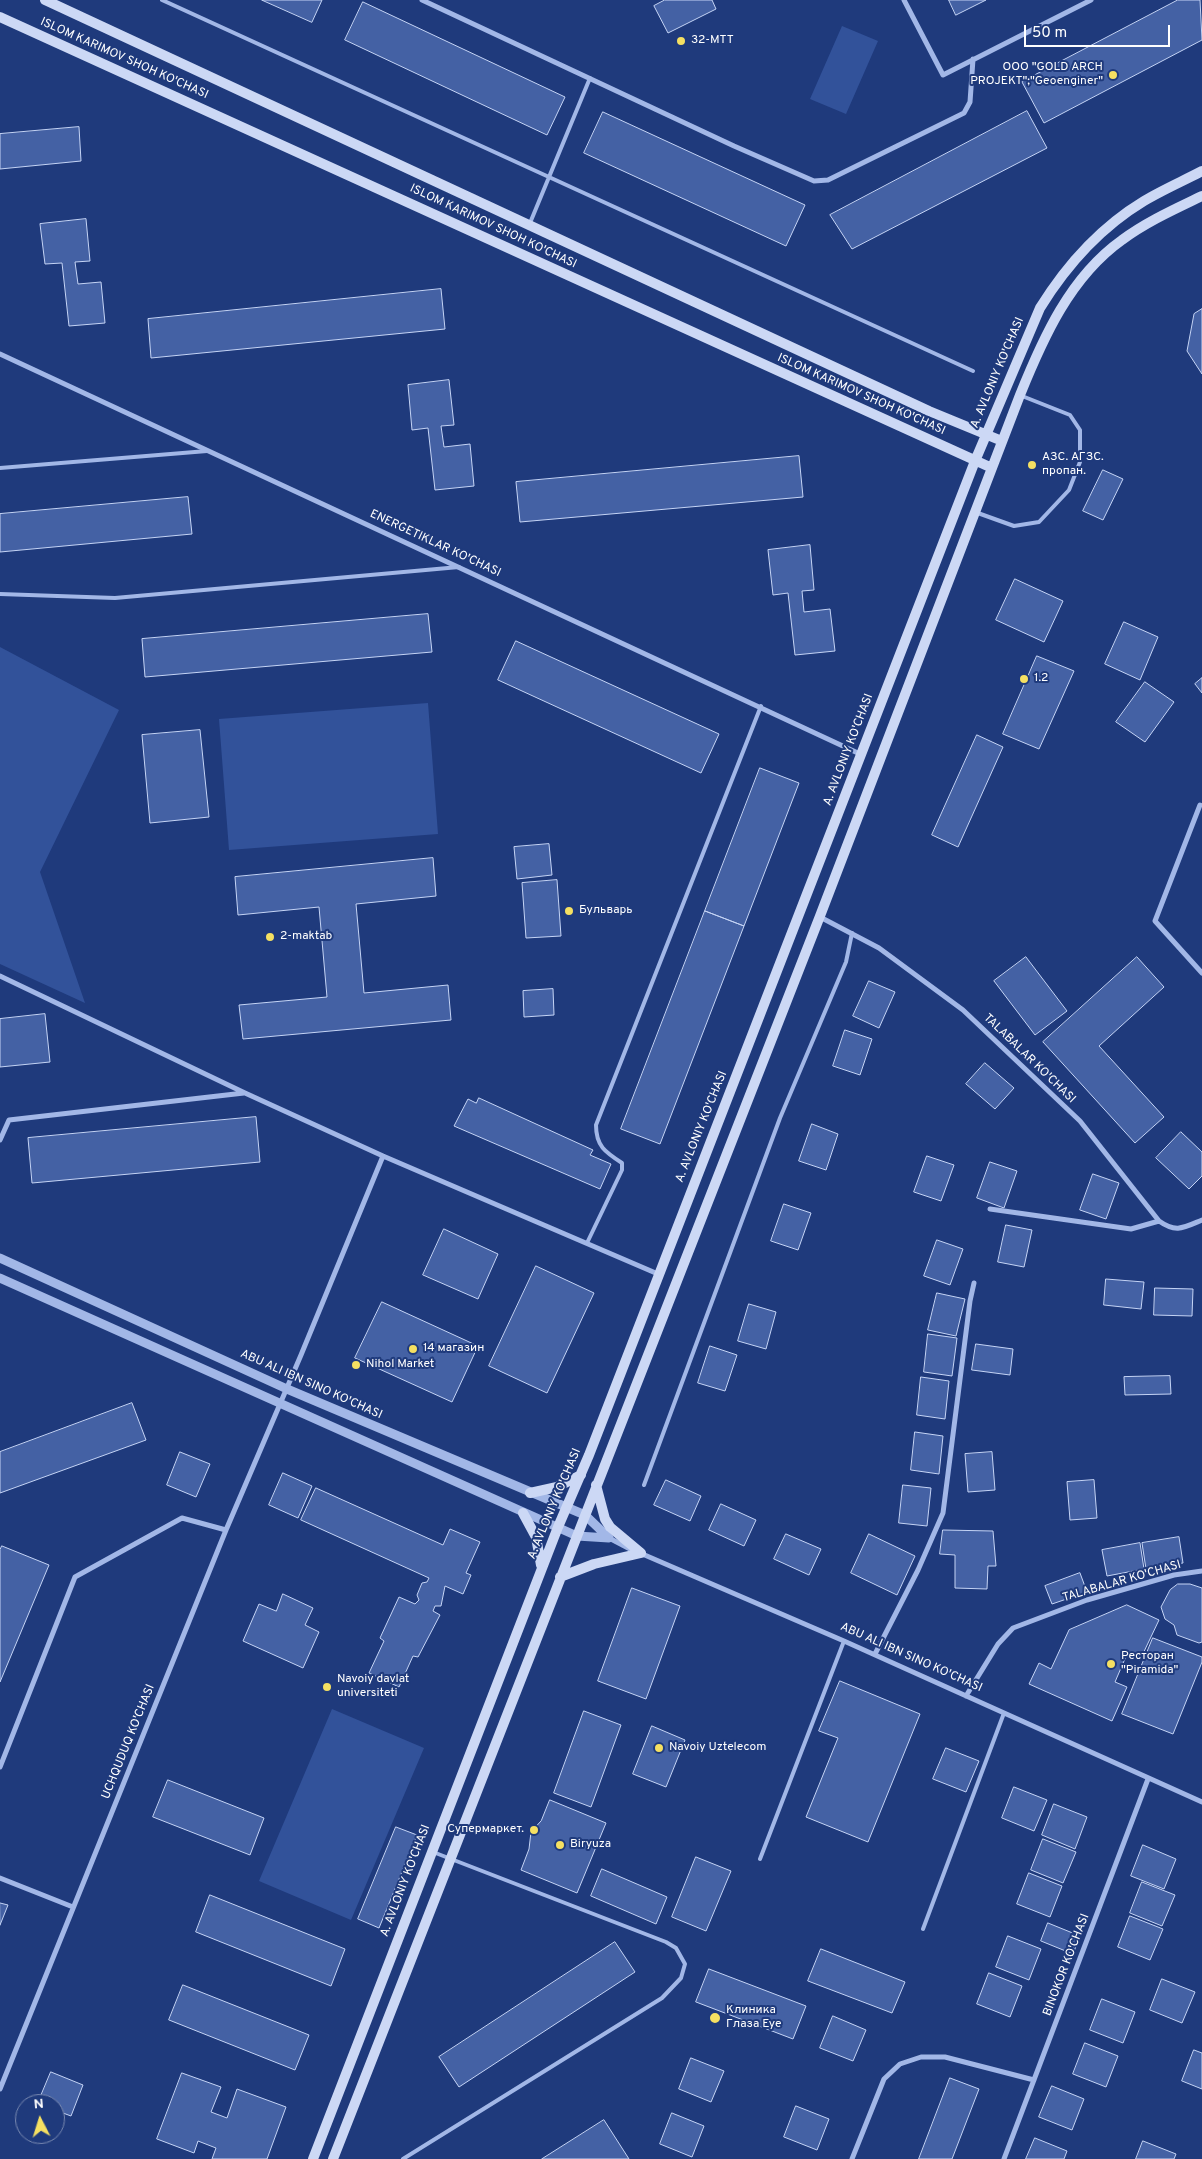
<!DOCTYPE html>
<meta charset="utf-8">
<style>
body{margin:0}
#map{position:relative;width:1202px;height:2159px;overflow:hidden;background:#1f3a7c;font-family:Overpass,sans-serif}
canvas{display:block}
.north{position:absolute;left:15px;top:2094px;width:50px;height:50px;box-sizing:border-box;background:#1f3a7c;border:1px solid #7989b0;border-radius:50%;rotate:355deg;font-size:14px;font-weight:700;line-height:20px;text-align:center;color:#fff}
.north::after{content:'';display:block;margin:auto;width:18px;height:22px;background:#f5e062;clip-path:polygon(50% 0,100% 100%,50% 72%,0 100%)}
.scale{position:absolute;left:1024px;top:25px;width:146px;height:22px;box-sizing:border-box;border:2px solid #fff;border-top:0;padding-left:6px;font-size:15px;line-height:18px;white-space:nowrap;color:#fff;-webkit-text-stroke:4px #1f3a7c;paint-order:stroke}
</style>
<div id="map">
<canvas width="1202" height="2159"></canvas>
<div class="north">N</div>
<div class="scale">50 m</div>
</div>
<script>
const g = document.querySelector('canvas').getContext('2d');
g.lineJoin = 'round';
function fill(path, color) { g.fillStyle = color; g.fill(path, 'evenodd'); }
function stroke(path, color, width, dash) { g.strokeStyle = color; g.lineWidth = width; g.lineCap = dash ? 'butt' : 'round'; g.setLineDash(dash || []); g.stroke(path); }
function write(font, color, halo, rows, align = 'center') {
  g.font = font + ' Overpass,sans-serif'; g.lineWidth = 4; g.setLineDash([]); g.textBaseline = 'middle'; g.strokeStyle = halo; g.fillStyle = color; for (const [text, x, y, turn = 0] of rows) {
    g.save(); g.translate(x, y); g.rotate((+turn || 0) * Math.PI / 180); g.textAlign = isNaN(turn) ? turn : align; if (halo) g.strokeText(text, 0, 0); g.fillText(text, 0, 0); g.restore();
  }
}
fill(new Path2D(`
 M842 26 878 41 846 114 810 99Z
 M0 647 119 710 40 872 85 1003 0 964Z
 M428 703 438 834 229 850 219 719Z
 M332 1709 424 1748 351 1920 259 1881Z`), '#32529a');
const building = new Path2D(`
 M262 0H322L312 22Z
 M665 0H712L716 9 668 33 654 6Z
 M949 0H986L956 15Z
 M1178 0H1200L1202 40 1044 123 1022 82Z
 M363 2 565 97 547 135 345 40Z
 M1027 111 1047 148 852 249 830 215Z
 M603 112 805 205 786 246 584 153Z
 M79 127 81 161 0 169V134Z
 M86 219 90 261 75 262 78 284 101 282 105 323 69 326 62 263 45 264 40 224Z
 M441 289 445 329 151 358 148 319Z
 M1202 309V374L1187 351 1194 314Z
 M449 380 454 425 441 426 444 447 470 444 474 486 435 490 428 428 412 430 408 385Z
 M799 456 803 497 520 522 516 482Z
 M1103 470 1123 479 1103 520 1083 511Z
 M188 497 192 534 0 552V514Z
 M810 545 814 590 802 591 804 612 830 609 835 651 795 655 788 593 773 595 768 550Z
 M1015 579 1063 601 1044 642 996 620Z
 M428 614 432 652 145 677 142 639Z
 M1124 622 1158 637 1140 680 1105 664Z
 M516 641 719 734 701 773 498 680Z
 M1037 656 1074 671 1039 749 1003 734Z
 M1202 678V693L1195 684Z
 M1145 682 1174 702 1145 742 1116 722Z
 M200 730 209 817 150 823 142 735Z
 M977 735 1003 747 958 847 932 835Z
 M760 768 799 783 744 926 705 911Z
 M549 844 552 875 517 879 514 847Z
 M433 858 436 896 356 904 364 993 448 985 451 1020 243 1039 239 1005 327 997 319 907 238 915 235 877Z
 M557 880 561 936 526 938 522 883Z
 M705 911 744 926 660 1144 621 1129Z
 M1026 957 1067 1011 1035 1035 994 981Z
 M1137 957 1164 987 1099 1046 1164 1117 1135 1143 1043 1042Z
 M869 981 895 992 879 1028 853 1016Z
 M553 989 554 1015 524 1017 523 991Z
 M45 1014 50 1062 0 1067V1019Z
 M845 1030 872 1039 860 1075 833 1066Z
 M985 1063 1014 1088 995 1109 966 1084Z
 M479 1098 593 1150 590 1155 611 1164 600 1189 454 1126 468 1099 476 1103Z
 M256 1117 260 1162 32 1183 28 1138Z
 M812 1124 838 1134 826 1170 799 1161Z
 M1181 1132 1202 1152V1176L1189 1189 1156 1158Z
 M927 1156 954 1165 941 1201 914 1192Z
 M990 1162 1017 1171 1004 1208 977 1198Z
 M1093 1174 1119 1183 1106 1219 1080 1210Z
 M784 1204 811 1213 798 1250 771 1241Z
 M1006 1225 1032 1230 1024 1267 998 1262Z
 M444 1229 498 1254 478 1299 423 1275Z
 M937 1240 963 1249 950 1285 924 1276Z
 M536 1266 594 1293 547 1393 489 1366Z
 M1106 1279 1144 1282 1141 1309 1104 1305Z
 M1155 1288 1193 1289 1192 1316 1154 1315Z
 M937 1293 965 1299 956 1336 928 1330Z
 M382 1302 478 1346 452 1402 355 1358Z
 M749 1304 776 1312 766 1349 738 1341Z
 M928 1334 957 1338 952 1376 924 1372Z
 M976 1344 1013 1349 1010 1375 972 1370Z
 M710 1346 737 1355 725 1391 698 1383Z
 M1170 1376 1171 1394 1125 1395 1124 1377Z
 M921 1377 949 1381 945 1419 917 1415Z
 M132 1403 146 1440 0 1493V1452Z
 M915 1432 943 1436 939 1474 911 1470Z
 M180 1452 210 1464 196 1497 167 1485Z
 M992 1452 995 1490 968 1492 965 1454Z
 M283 1473 312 1486 298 1518 269 1505Z
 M666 1480 701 1496 690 1521 654 1505Z
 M1094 1480 1097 1518 1070 1520 1067 1482Z
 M903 1485 931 1488 927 1526 899 1523Z
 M316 1488 443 1545 450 1529 480 1542 466 1573 471 1575 463 1594 445 1586 441 1606H435L433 1611 440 1615 418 1657 413 1656 399 1687 369 1673 384 1641 380 1638 399 1597 415 1604 419 1600 417 1595 422 1583 427 1582 429 1578 301 1520Z
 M721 1504 756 1520 744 1546 709 1530Z
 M943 1530 993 1531 996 1566H988L987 1589 955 1588V1555L940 1554Z
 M786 1534 821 1549 809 1575 774 1559Z
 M869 1534 915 1556 897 1595 851 1573Z
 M1179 1537 1183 1563 1146 1569 1142 1543Z
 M1140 1543 1144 1569 1107 1576 1102 1550Z
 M2 1546 49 1565 0 1682V1550Z
 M1080 1573 1087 1592 1052 1604 1045 1586Z
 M1178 1584H1190L1202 1588V1642L1199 1643 1177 1635 1174 1625 1165 1619 1161 1607 1170 1590Z
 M632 1588 680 1606 646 1699 598 1681Z
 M283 1594 313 1608 305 1625 319 1632 303 1668 243 1641 259 1604 276 1611Z
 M1127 1605 1159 1620 1140 1660 1127 1654 1115 1682 1127 1687 1112 1721 1029 1684 1039 1663 1051 1669 1069 1630Z
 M1153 1638 1202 1657V1662L1173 1734 1122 1714Z
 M840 1681 920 1714 868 1842 806 1817 838 1738 819 1731Z
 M584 1711 621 1725 591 1807 554 1793Z
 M652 1726 685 1740 666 1787 633 1774Z
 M946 1748 979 1761 966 1792 933 1779Z
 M168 1780 264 1818 250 1855 153 1817Z
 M1014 1787 1047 1800 1034 1831 1002 1818Z
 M550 1800 606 1823 577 1893 521 1870 529 1849 531 1832 541 1821Z
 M1054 1804 1087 1817 1075 1849 1042 1835Z
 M396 1827 417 1835 379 1928 358 1919Z
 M1043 1839 1076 1852 1063 1883 1031 1870Z
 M1143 1845 1176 1859 1164 1889 1131 1876Z
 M696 1857 731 1871 706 1931 672 1917Z
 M602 1869 667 1897 656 1924 591 1896Z
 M1029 1873 1062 1886 1050 1917 1017 1904Z
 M1142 1882 1175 1895 1162 1926 1130 1913Z
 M210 1895 345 1949 331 1986 196 1932Z
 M0 1903 8 1905 0 1925Z
 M1130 1916 1163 1929 1150 1960 1118 1947Z
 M1048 1923 1080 1936 1073 1954 1041 1941Z
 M1008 1936 1041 1949 1029 1980 996 1967Z
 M615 1942 635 1972 459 2087 439 2057Z
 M821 1949 905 1982 892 2013 808 1981Z
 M709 1969 806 2006 793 2039 696 2002Z
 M989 1973 1022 1986 1010 2017 977 2004Z
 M1162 1979 1195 1992 1182 2023 1150 2010Z
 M183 1985 309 2035 295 2070 169 2020Z
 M1102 1999 1135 2012 1123 2043 1090 2030Z
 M833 2016 866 2030 853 2061 820 2048Z
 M1085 2043 1118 2056 1106 2087 1073 2074Z
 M1194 2050 1202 2053V2089L1182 2081Z
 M691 2058 724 2071 711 2102 679 2089Z
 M51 2072 83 2085 71 2116 55 2110V2104L38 2103Z
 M182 2073 221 2087 211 2112 227 2118 237 2089 286 2107 267 2159H212L216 2148 198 2141 194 2153 157 2139Z
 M950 2078 979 2089 952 2159H919Z
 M1052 2086 1084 2099 1072 2130 1039 2117Z
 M796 2106 829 2119 817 2150 784 2137Z
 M672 2113 704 2126 692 2157 660 2144Z
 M604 2120 629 2159H542Z
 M1035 2138 1067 2151 1064 2159H1026Z
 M1143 2141 1176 2154 1174 2159H1136Z`);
fill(building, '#4461a4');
stroke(building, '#c5d4f5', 1);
stroke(new Path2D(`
 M162 0 973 371
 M530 223 590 78
 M0 468 207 451
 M975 512 1014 526 1039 522 1069 490 1080 462V430L1070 415 1022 396
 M0 594 115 598 459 567
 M587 1243 622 1170V1163C605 1152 596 1146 596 1125L761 706
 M644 1485 780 1118 846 962 852 933
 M760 1859 844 1641
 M923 1929 1004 1713
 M403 2159 662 1998 681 1978 685 1964 676 1948 666 1942 433 1852`), '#a2b7e7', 4);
stroke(new Path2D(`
 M422 0 734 146 814 181 828 180 964 113 970 102 973 59
 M904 0 943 75 1091 0
 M0 354 860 754
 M1200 805 1155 921 1202 973
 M820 917 879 948 963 1010 1080 1121 1159 1221C1176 1233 1183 1228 1202 1220
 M0 976 245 1093 383 1156 658 1274
 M0 1140 9 1120 244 1093
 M990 1209 1131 1229 1159 1221
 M609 1538 630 1549
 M640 1553 844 1641 1202 1802
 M875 1654 918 1570 943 1513 970 1301 974 1283
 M966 1696 998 1644 1013 1628 1087 1600 1174 1575 1202 1571
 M0 1767 75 1577 182 1518 226 1530
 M0 1878 73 1907
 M0 2089 226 1530 301 1355 383 1156
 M852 2159 884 2079 900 2064 921 2057H945L1034 2080
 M1004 2159 1148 1779`), '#a2b7e7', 5);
stroke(new Path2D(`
 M0 1258 287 1389 585 1515 609 1538
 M0 1278 577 1536 609 1538`), '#a2b7e7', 9);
stroke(new Path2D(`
 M45 0 929 411 1002 441
 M0 17 992 468
 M530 1493 557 1487 581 1475
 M523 1513 536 1537 541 1565
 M560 1577 594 1564 641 1553 610 1527 605 1519 596 1485
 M313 2159 558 1527 589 1455 975 461 1040 308C1066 266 1101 227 1144 201 1162 190 1183 181 1202 171
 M333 2159 820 916 1020 395C1043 338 1070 277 1122 240 1146 222 1175 209 1202 196`), '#ccd8f5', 10);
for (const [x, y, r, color] of [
 [681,41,5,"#f5e062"],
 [1113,75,5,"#f5e062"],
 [1032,465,5,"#f5e062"],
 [1024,679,5,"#f5e062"],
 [569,911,5,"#f5e062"],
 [270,937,5,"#f5e062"],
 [413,1349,5,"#f5e062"],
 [356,1365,5,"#f5e062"],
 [1111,1664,5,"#f5e062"],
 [327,1687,5,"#f5e062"],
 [659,1748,5,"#f5e062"],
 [534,1830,5,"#f5e062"],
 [560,1845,5,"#f5e062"],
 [715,2018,6,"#f5e062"]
]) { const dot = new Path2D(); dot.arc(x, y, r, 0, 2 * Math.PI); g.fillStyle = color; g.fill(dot); stroke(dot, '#1f3a7c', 2); }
write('12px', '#fff', '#1f3a7c', [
 ["32-MTT",691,41],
 ["ООО \"GOLD ARCH",1103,68,"right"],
 ["PROJEKT\";\"Geoenginer\"",1103,82,"right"],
 ["АЗС. АГЗС.",1042,458],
 ["пропан.",1042,472],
 ["1.2",1034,679],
 ["Бульварь",579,911],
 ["2-maktab",280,937],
 ["14 магазин",423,1349],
 ["Nihol Market",366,1365],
 ["Ресторан",1121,1657],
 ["\"Piramida\"",1121,1671],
 ["Navoiy davlat",337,1680],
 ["universiteti",337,1694],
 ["Navoiy Uztelecom",669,1748],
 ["Супермаркет.",524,1830,"right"],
 ["Biryuza",570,1845],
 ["Клиника",726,2011],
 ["Глаза Eye",726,2025]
], 'left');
write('12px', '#fff', '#1f3a7c', [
 ["ISLOM KARIMOV SHOH KO'CHASI",124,59,24],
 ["ISLOM KARIMOV SHOH KO'CHASI",493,227,25],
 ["A. AVLONIY KO'CHASI",998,373,-67],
 ["ISLOM KARIMOV SHOH KO'CHASI",861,395,24],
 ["ENERGETIKLAR KO'CHASI",435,544,25],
 ["A. AVLONIY KO'CHASI",849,750,-69],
 ["TALABALAR KO'CHASI",1029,1059,44],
 ["A. AVLONIY KO'CHASI",702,1127,-68],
 ["ABU ALI IBN SINO KO'CHASI",311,1385,24],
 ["A. AVLONIY KO'CHASI",555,1504,-67],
 ["TALABALAR KO'CHASI",1122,1582,-16],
 ["ABU ALI IBN SINO KO'CHASI",911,1658,24],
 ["UCHQUDUQ KO'CHASI",129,1742,-68],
 ["A. AVLONIY KO'CHASI",406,1881,-69],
 ["BINOKOR KO'CHASI",1067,1965,-69]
]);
</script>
